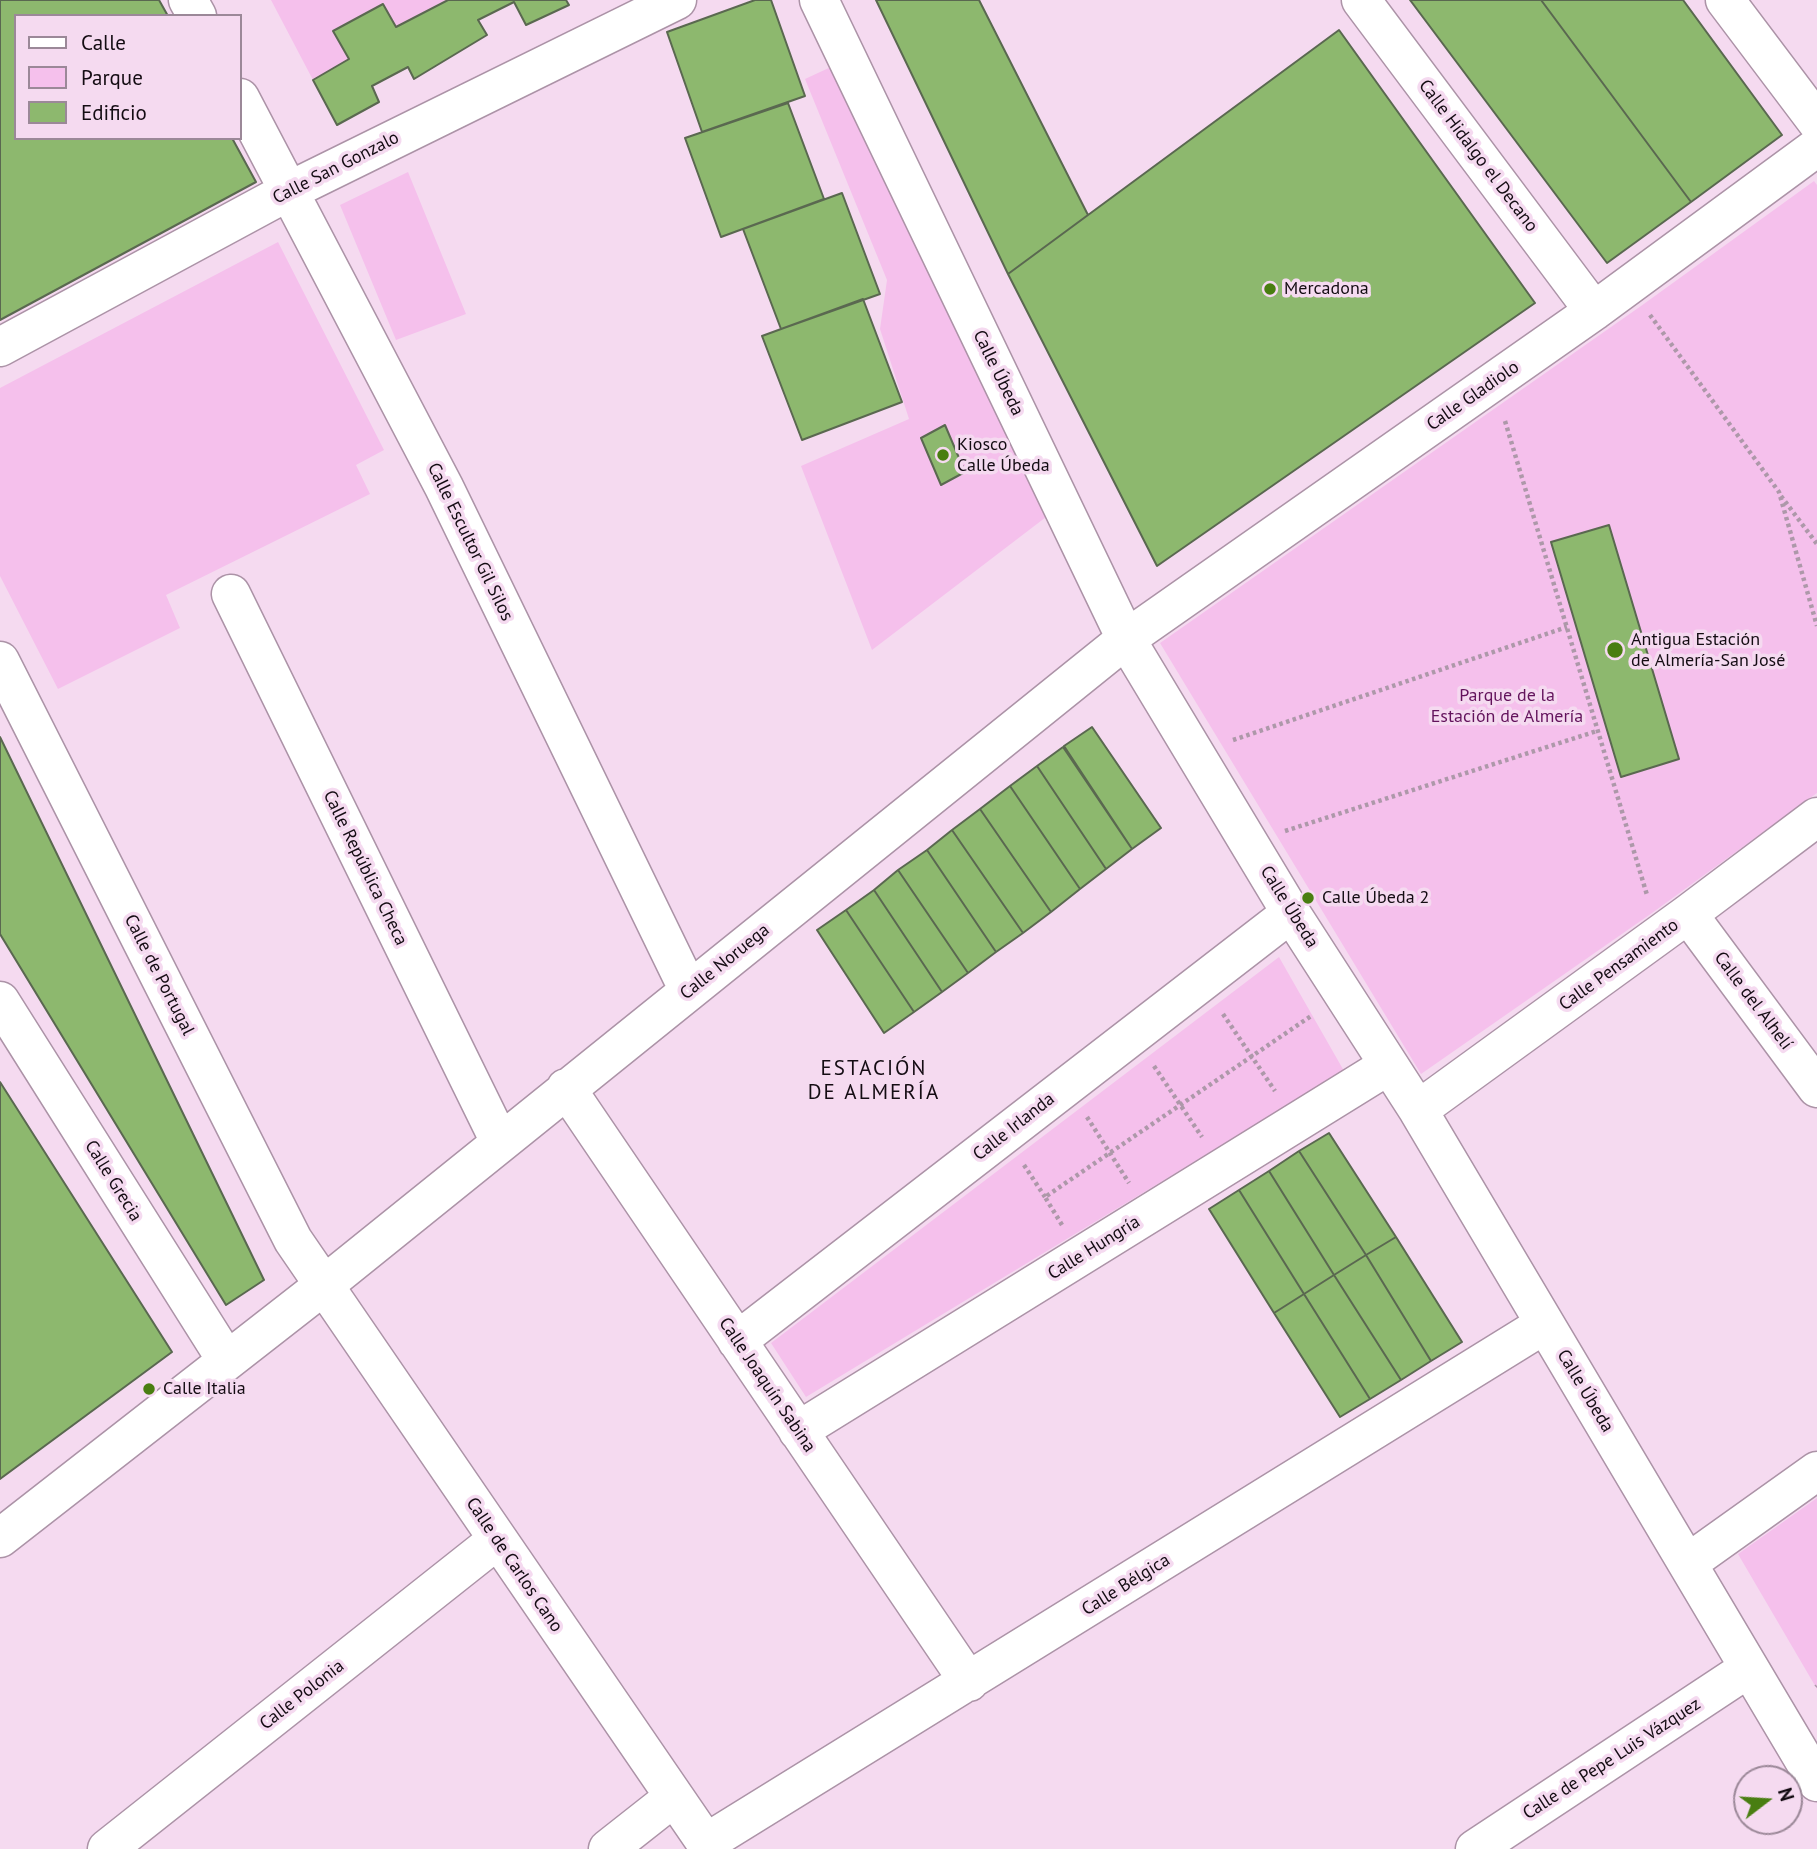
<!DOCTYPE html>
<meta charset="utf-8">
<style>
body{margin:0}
#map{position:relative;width:1817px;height:1849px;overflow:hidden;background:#f5daf0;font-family:"PT Sans",sans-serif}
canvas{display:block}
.legend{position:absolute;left:14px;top:14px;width:228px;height:126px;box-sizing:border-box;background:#f5daf0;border:2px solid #9b8898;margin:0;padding:9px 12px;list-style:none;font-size:21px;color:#140c13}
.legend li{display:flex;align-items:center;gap:14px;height:35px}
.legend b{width:35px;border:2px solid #9b8898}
.north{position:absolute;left:1733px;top:1765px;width:70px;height:70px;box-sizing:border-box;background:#f5daf0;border:2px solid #9b8898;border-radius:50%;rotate:73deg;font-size:19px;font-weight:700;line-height:28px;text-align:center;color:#140c13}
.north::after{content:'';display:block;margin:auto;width:24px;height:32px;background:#497e11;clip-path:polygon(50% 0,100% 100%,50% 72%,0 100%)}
</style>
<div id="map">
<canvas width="1817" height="1849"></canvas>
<ul class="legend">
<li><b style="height:9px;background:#fff"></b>Calle</li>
<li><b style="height:19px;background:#f5c0ec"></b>Parque</li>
<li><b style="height:19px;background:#8db86e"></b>Edificio</li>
</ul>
<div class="north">N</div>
</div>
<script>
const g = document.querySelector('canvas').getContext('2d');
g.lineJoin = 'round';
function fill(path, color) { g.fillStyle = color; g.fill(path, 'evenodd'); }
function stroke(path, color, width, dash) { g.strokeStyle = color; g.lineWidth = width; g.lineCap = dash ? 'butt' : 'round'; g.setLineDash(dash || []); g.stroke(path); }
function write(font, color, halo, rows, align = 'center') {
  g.font = font + ' "PT Sans",sans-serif'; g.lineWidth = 7; g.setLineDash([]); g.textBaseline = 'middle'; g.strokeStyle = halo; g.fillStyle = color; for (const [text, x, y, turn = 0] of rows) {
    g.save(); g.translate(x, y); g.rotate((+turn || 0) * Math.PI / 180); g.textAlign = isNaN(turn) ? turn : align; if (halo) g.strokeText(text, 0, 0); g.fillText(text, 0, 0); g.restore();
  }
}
fill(new Path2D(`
 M271 0H448L396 27 383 4 333 30 349 59 313 80Z
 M833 66 1050 514 872 650 801 466 909 419 880 329 887 280 805 79Z
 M408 172 466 314 396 340 340 205Z
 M1814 181 1817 185V793L1652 913 1421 1074 1160 643 1641 306Z
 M278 242 384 450 356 465 370 494 166 595 180 628 58 689 0 576V388Z
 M1279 957 1344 1071 806 1397 771 1343Z
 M1817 1498V1689L1738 1554Z`), '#f5c0ec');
const building = new Path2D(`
 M0 0H159L168 16H16V138H232L256 182 0 320Z
 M448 0H566L569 5 526 25 514 2 478 20 487 35 414 79 408 67 372 86 379 102 337 125 313 80 349 59 333 31 383 4 396 27Z
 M755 0H771L805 96 702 132 667 32Z
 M876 0H979L1088 215 1008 274Z
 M1410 0H1541L1691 202 1607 263Z
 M1541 0H1683L1782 135 1691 202Z
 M1339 30 1535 303 1157 566 1008 274Z
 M788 103 824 199 721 237 685 138Z
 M842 193 880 294 781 329 743 229Z
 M863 299 902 402 802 440 762 336Z
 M945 425 965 472 941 485 921 438Z
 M1609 525 1679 759 1621 777 1551 542Z
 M1092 727 1161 828 1132 849 1064 746Z
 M0 737 264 1280 226 1305 0 934Z
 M1063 747 1132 849 1106 869 1037 766Z
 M1037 766 1106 869 1080 889 1010 786Z
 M1010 786 1080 889 1051 912 980 809Z
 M980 809 1051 912 1023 933 952 830Z
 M952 830 1023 933 996 952 927 850Z
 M927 850 996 952 968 973 898 870Z
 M898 870 968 973 942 992 874 890Z
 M874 890 942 992 914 1012 846 910Z
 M846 910 914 1012 884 1033 817 930Z
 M0 1082 172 1352 0 1479Z
 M1329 1133 1396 1237 1366 1255 1299 1151Z
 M1299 1151 1366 1255 1334 1275 1269 1171Z
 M1269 1171 1334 1275 1304 1294 1239 1190Z
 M1239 1190 1304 1294 1274 1313 1209 1209Z
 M1396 1237 1462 1342 1431 1361 1366 1255Z
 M1366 1255 1431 1361 1401 1380 1334 1275Z
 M1334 1275 1401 1380 1370 1399 1304 1294Z
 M1304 1294 1370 1399 1340 1417 1274 1313Z`);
fill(building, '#8db86e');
stroke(building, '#5a6850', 2);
const minor = new Path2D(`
 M188 0 197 16
 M819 0 1126 639 1291 913 1418 1110 1817 1782
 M1361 0 1594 311
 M1725 0 1817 122
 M240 98 444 487 689 991
 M0 347 289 191 677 0
 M231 594 500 1142
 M0 661 293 1240 706 1843 1545 1324
 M1688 914 1817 1088
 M0 1001 227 1361
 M566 1088 969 1682
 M1418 1110 1688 914 1817 817
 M737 1341 1291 913
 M798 1431 1389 1065
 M0 1538 323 1286 1126 639 1594 311 1817 147
 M1688 1563 1817 1471
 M107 1849 497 1540
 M608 1849 674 1797
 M1475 1849 1749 1668`);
stroke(minor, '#ac93a7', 41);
stroke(new Path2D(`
 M1650 315 1779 492 1817 626
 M1505 421 1647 895
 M1781 496 1817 544
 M1233 740 1567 627
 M1285 831 1597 731
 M1223 1014 1275 1091
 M1154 1066 1202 1137
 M1087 1117 1129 1183
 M1024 1165 1045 1197
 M1062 1225 1045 1197 1311 1016
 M1816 1687 1817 1686`), '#ad98a9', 4.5, [3.5, 3.5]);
stroke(minor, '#fff', 38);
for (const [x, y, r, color] of [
 [1270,289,7,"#497e11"],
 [943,455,7,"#497e11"],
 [1615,650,9,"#497e11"],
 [1308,898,7,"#497e11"],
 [149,1389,7,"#497e11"]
]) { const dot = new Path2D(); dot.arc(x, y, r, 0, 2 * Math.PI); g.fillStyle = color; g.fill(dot); stroke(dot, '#f5daf0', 2.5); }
write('18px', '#140c13', '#f5daf0', [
 ["Calle Hidalgo el Decano",1478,156,53],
 ["Calle San Gonzalo",336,168,-27],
 ["Calle Úbeda",998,373,64],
 ["Calle Gladiolo",1473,396,-35],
 ["Calle Escultor Gil Silos",470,542,64],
 ["Calle República Checa",365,868,64],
 ["Calle Úbeda",1289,907,58],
 ["Calle Noruega",725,962,-39],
 ["Calle Pensamiento",1619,965,-36],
 ["Calle de Portugal",159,975,63],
 ["Calle del Alhelí",1753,1001,53],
 ["Calle Irlanda",1014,1127,-38],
 ["Calle Grecia",113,1181,58],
 ["Calle Hungría",1094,1248,-32],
 ["Calle Joaquín Sabina",767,1385,56],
 ["Calle Úbeda",1585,1391,59],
 ["Calle de Carlos Cano",514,1565,56],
 ["Calle Bélgica",1126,1585,-32],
 ["Calle Polonia",302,1695,-38],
 ["Calle de Pepe Luis Vázquez",1612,1759,-33]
]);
write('18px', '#140c13', '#f5daf0', [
 ["Mercadona",1284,289],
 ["Kiosco",957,445],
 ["Calle Úbeda",957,466],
 ["Antigua Estación",1631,640],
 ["de Almería-San José",1631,661],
 ["Calle Úbeda 2",1322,898],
 ["Calle Italia",163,1389]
], 'left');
write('18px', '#63135c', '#f5daf0', [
 ["Parque de la",1507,696],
 ["Estación de Almería",1507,717]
]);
g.letterSpacing = '2px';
write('21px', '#140c13', '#f5daf0', [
 ["ESTACIÓN",874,1069],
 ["DE ALMERÍA",874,1093]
]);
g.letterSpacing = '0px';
</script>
